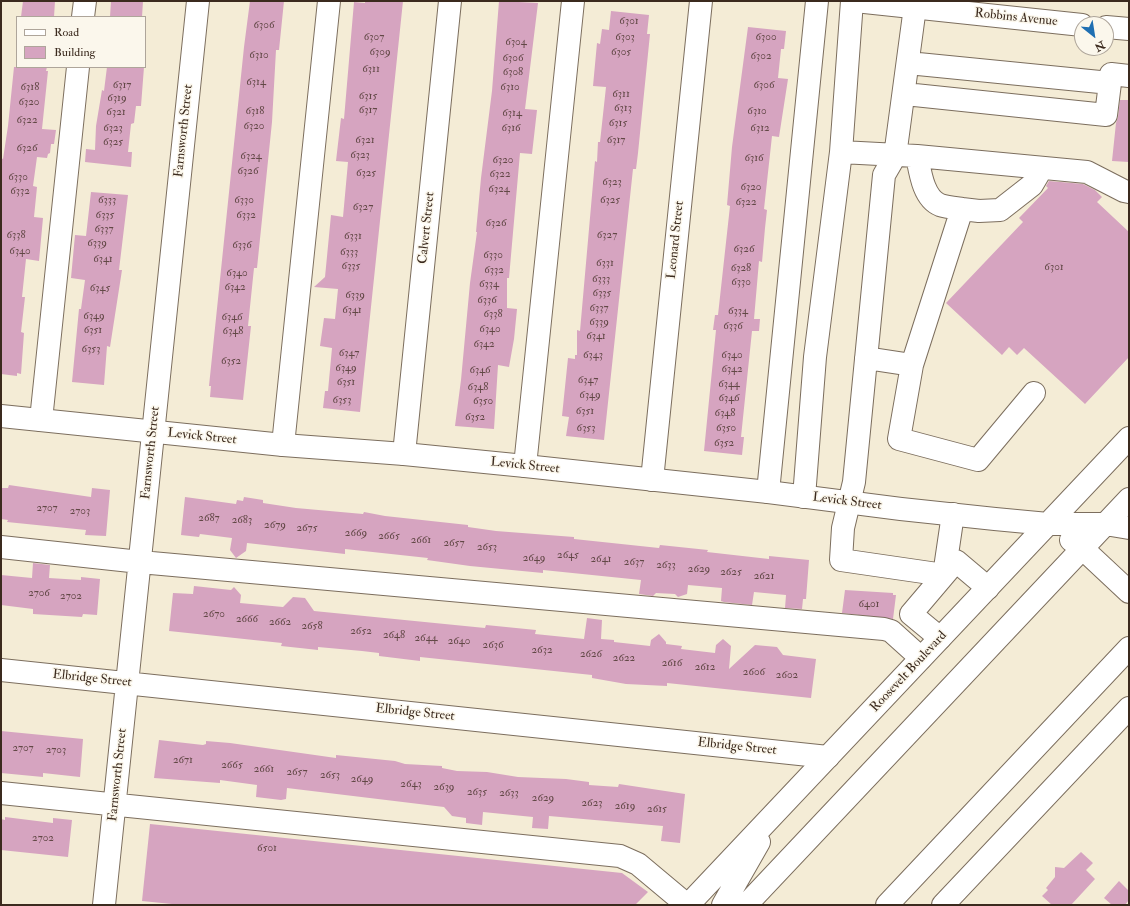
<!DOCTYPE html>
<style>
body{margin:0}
#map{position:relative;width:1130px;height:906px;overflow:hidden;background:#f4ecd6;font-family:"IM FELL Double Pica",serif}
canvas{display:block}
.frame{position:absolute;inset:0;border:2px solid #3b2a1e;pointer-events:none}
.legend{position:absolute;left:16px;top:16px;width:130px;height:52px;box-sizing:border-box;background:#fbf7ec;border:1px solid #aea59a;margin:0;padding:5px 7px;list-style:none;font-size:12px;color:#3b2a1e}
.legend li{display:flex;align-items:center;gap:8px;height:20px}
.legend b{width:20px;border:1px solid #aea59a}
.north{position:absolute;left:1074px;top:16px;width:40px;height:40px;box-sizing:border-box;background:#fbf7ec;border:1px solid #aea59a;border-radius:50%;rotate:150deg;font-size:11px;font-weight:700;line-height:16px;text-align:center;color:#3b2a1e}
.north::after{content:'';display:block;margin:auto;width:14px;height:18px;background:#1f6fb2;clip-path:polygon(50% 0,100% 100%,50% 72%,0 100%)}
</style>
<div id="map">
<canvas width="1130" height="906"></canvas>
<div class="frame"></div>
<ul class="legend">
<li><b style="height:5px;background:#fff"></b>Road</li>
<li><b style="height:11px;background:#d6a4c0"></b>Building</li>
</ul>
<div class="north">N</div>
</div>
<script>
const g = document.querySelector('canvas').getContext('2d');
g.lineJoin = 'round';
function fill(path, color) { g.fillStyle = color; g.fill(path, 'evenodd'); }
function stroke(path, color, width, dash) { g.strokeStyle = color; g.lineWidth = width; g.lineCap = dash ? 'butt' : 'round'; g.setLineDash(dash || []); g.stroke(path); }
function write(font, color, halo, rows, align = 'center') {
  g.font = font + ' "IM FELL Double Pica",serif'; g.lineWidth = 3; g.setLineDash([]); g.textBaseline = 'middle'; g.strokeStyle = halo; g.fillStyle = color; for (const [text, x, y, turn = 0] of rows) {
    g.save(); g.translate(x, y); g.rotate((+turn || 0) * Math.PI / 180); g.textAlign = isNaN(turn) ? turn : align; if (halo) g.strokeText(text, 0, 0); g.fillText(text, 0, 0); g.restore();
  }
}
fill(new Path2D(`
 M23 1H55L54 17H21Z
 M111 1H143L142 17H110Z
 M250 1H284L279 50H276L272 122 257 268H254L248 326H251L243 400 210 397 211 386H209L244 47Z
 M365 1H403L360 412 323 408 325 391H328L332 348 320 346 324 318 335 319 338 289 314 287 325 277 331 215 343 217 348 162 336 161 341 118 344 119 354 2 365 3Z
 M499 1 538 3 525 109 537 110 532 154 520 153 509 278H507V308L517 309 514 339 509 367 498 365 494 429 455 426 461 380 470 283 477 232H476L481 178 492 91Z
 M611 11 649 15 647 34H650L638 153 636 169H633L604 440 566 436 569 417 562 416 568 358 575 359V355H577V330L580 331 595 161 597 162 598 142H600L606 87 593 86 597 43 600 44 602 29 609 30Z
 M748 27 786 31 784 49H781L778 78 788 79 779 137 772 136 764 209 767 210 765 228 762 262 759 261 754 319H760L759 331H752L741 437H744L742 455 704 451 716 330H713L715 315H718L730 206 727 205 732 147Z
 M14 67H47L46 71H48L42 129 56 130 54 144H51L50 153 48 154 47 158 37 157 33 186 37 187 34 217 43 218 39 261 26 259 22 297H25L21 332 24 333 21 374 17 373V376L1 374V158L3 159 8 126Z
 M107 67H144L141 106H136L134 123 131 124 128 152H132L131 167 85 162 86 149 95 150 96 126 102 90 104 91Z
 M1120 100H1129V162L1112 161 1116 123 1118 117Z
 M1049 181 1083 184 1095 190 1102 197 1097 202 1129 232V357L1085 404 1024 348 1017 355 1009 347 1002 355 946 303 1023 222 1019 218 1048 188 1046 186Z
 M91 192 128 195 119 270H122L110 347 107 346 104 385 72 382 79 309H81L85 280 71 278 75 235 86 236Z
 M9 485 91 497 92 488 110 490 106 536 85 535 86 530 7 522 8 520 1 519V488H8Z
 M185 497 236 504 237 500 243 501 244 497 263 500V503L296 508 363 514 364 512 385 516 468 525V527L496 531 574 537V539L659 548 660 545 708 550 707 552 769 559V556L809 560 806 599H803L802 609 785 608 786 595 754 592 752 605 724 602 721 601 722 588 688 585 687 594 678 597 675 594 656 593 653 596 639 594 641 580 543 570V573L470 566 427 560 428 558 345 549V554L247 543 246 551 236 558 230 550 232 538 200 534 199 537 181 535Z
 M33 563 50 565 49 578 81 580V577L100 579 97 615 83 614 82 617 33 614V609L1 605V575L32 578Z
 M194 586 231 590 234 587 241 595 240 603 283 607 293 597 305 598 314 611 485 628 486 625 536 630 535 634 584 639 587 618 602 620 601 639 614 640V642L650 646 651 640 659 634 666 642V644L682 646 681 649 715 653 716 645 723 639 731 646 729 669 755 645 777 647 783 655 816 659 811 698 667 683V686L626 684 592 678V675L420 657V661L379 656V653L362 651 318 647V650L300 648 281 646 282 643 169 631 173 593 193 594Z
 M845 590 893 593V595H896L893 619 842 613Z
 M1 731 83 739 80 777 43 773V777L1 773Z
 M159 740 203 745 206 744V741L230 743 336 758V755L395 761 405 764 442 766V768L457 771 487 772 518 777 566 779 589 782V785L618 787 619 784 685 794 680 843 661 841 663 826 549 816 548 829 532 828 533 817 483 812 482 825 466 823V818L452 816 444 807 287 788 286 799 281 800 256 797 257 785 220 780V783L154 778Z
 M5 817 53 823V818L72 820 68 857 1 850V819L5 820Z
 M150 824 622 873 648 892 635 905H182L142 901Z
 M1081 852 1093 863 1086 870 1095 879 1071 905H1052L1042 896 1048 890 1046 888 1055 877V867L1064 868Z
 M1119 881 1129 891V900L1125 905H1112L1104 898Z`), '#d6a4c0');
const minor = new Path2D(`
 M915 7 895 156 884 175 854 482 843 528 841 560 944 575 953 514
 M83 17 85 1
 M908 63 1110 83 1111 74 1129 76
 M905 94 1106 115 1110 83
 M841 152 917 156 1087 172 1124 191 1129 192
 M962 209 979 211 1000 210 1032 185 1042 168
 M866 358 912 365 962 209C955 208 946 207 940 205 923 198 920 171 917 156
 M912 365 899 439 978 460 1034 393
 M41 420 78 67
 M283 445 329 1
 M404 454 450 1
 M525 466 573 1
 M652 480 701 1
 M768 492 817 1
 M804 497 815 357 841 152 852 1
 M1 547 140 562 884 629 891 631 921 658
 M940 638 911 614 956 561 988 588
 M1 670 828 757
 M1 793 620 856 638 864 687 905
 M104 905 198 1`);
const highway = new Path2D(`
 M855 1 1082 25
 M1106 27 1129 29
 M1 416 283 445 404 454 525 466 768 492 901 509 995 519 1048 524H1105L1129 528
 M1071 540 1082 548 1129 592
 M688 905 1129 438
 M723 905 759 842
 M746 905 1129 499
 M887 905 1129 648
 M943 905 1129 708`);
stroke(minor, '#7c6e5e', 24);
stroke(highway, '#7c6e5e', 24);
stroke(minor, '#fff', 22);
stroke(highway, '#fff', 22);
write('11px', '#624846', null, [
 ["6301",629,22],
 ["6306",264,26],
 ["6307",374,38],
 ["6303",625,38],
 ["6300",766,38],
 ["6304",516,43],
 ["6309",380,53],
 ["6305",621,53],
 ["6310",259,56],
 ["6302",761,57],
 ["6306",513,59],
 ["6311",371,70],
 ["6308",513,73],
 ["6314",256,83],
 ["6317",122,86],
 ["6306",764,86],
 ["6318",30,88],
 ["6310",510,88],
 ["6311",621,95],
 ["6315",368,97],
 ["6319",117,99],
 ["6320",29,103],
 ["6313",623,109],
 ["6317",368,111],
 ["6318",255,112],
 ["6310",757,112],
 ["6321",116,113],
 ["6314",512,114],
 ["6322",27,121],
 ["6315",618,124],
 ["6320",254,127],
 ["6323",113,129],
 ["6316",511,129],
 ["6312",760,129],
 ["6321",365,141],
 ["6317",616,141],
 ["6325",113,143],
 ["6326",27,149],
 ["6323",360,156],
 ["6324",251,157],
 ["6316",754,159],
 ["6320",503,161],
 ["6326",248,172],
 ["6325",366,174],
 ["6322",500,175],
 ["6330",18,178],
 ["6323",612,183],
 ["6320",751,188],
 ["6324",499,190],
 ["6332",20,192],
 ["6333",107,201],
 ["6330",244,201],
 ["6325",610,201],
 ["6322",746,203],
 ["6327",363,208],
 ["6335",105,216],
 ["6332",246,216],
 ["6326",496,224],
 ["6337",104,230],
 ["6338",16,236],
 ["6327",607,236],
 ["6331",353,237],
 ["6339",97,244],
 ["6336",242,246],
 ["6326",744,250],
 ["6340",20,252],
 ["6333",349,253],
 ["6330",493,256],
 ["6341",103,260],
 ["6331",605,264],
 ["6335",351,267],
 ["6301",1054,268],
 ["6328",741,269],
 ["6332",494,271],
 ["6340",237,274],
 ["6333",601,280],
 ["6330",741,283],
 ["6334",489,285],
 ["6342",235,288],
 ["6345",100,289],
 ["6335",602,294],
 ["6339",355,296],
 ["6336",487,301],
 ["6337",599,309],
 ["6341",352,311],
 ["6334",738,312],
 ["6338",493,315],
 ["6349",94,317],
 ["6346",232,318],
 ["6339",599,323],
 ["6336",733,327],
 ["6340",490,330],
 ["6351",93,331],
 ["6348",233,332],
 ["6341",596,337],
 ["6342",484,345],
 ["6353",91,350],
 ["6347",349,354],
 ["6343",593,356],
 ["6340",732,356],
 ["6352",231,362],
 ["6349",346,369],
 ["6342",732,370],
 ["6346",480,371],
 ["6347",588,381],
 ["6351",346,383],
 ["6344",729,385],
 ["6348",478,388],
 ["6349",590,396],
 ["6346",729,399],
 ["6353",342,401],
 ["6350",483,402],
 ["6351",585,412],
 ["6348",725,414],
 ["6352",475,418],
 ["6353",586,429],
 ["6350",726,429],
 ["6352",724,444],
 ["2707",47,509],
 ["2703",80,512],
 ["2687",209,519],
 ["2683",242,521],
 ["2679",275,526],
 ["2675",307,529],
 ["2669",356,534],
 ["2665",389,537],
 ["2661",421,541],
 ["2657",454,544],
 ["2653",487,548],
 ["2645",568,556],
 ["2649",534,559],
 ["2641",601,560],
 ["2637",634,563],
 ["2633",666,566],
 ["2629",699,570],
 ["2625",731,573],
 ["2621",764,577],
 ["2706",39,594],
 ["2702",71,597],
 ["6401",869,605],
 ["2670",214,615],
 ["2666",247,620],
 ["2662",280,623],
 ["2658",312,627],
 ["2652",361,632],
 ["2648",394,636],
 ["2644",426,639],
 ["2640",459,642],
 ["2636",493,646],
 ["2632",542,651],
 ["2626",591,655],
 ["2622",624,659],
 ["2616",672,664],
 ["2612",705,668],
 ["2606",754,673],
 ["2602",787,676],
 ["2707",23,749],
 ["2703",56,751],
 ["2671",183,761],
 ["2665",232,766],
 ["2661",264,770],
 ["2657",297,773],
 ["2653",330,776],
 ["2649",362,780],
 ["2643",411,785],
 ["2639",444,788],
 ["2635",477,793],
 ["2633",509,794],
 ["2629",543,799],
 ["2623",592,804],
 ["2619",625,807],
 ["2615",657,810],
 ["2702",43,839],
 ["6501",267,849]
]);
write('13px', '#3b2a1e', '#fbf7ec', [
 ["Robbins Avenue",1016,18,6],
 ["Farnsworth Street",184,131,-84],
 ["Calvert Street",427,228,-84],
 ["Leonard Street",676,240,-84],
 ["Levick Street",202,437,6],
 ["Farnsworth Street",151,453,-84],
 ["Levick Street",525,466,6],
 ["Levick Street",847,502,7],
 ["Roosevelt Boulevard",909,672,-47],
 ["Elbridge Street",92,679,6],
 ["Elbridge Street",415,713,6],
 ["Elbridge Street",737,747,6],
 ["Farnsworth Street",118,775,-84]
]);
</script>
